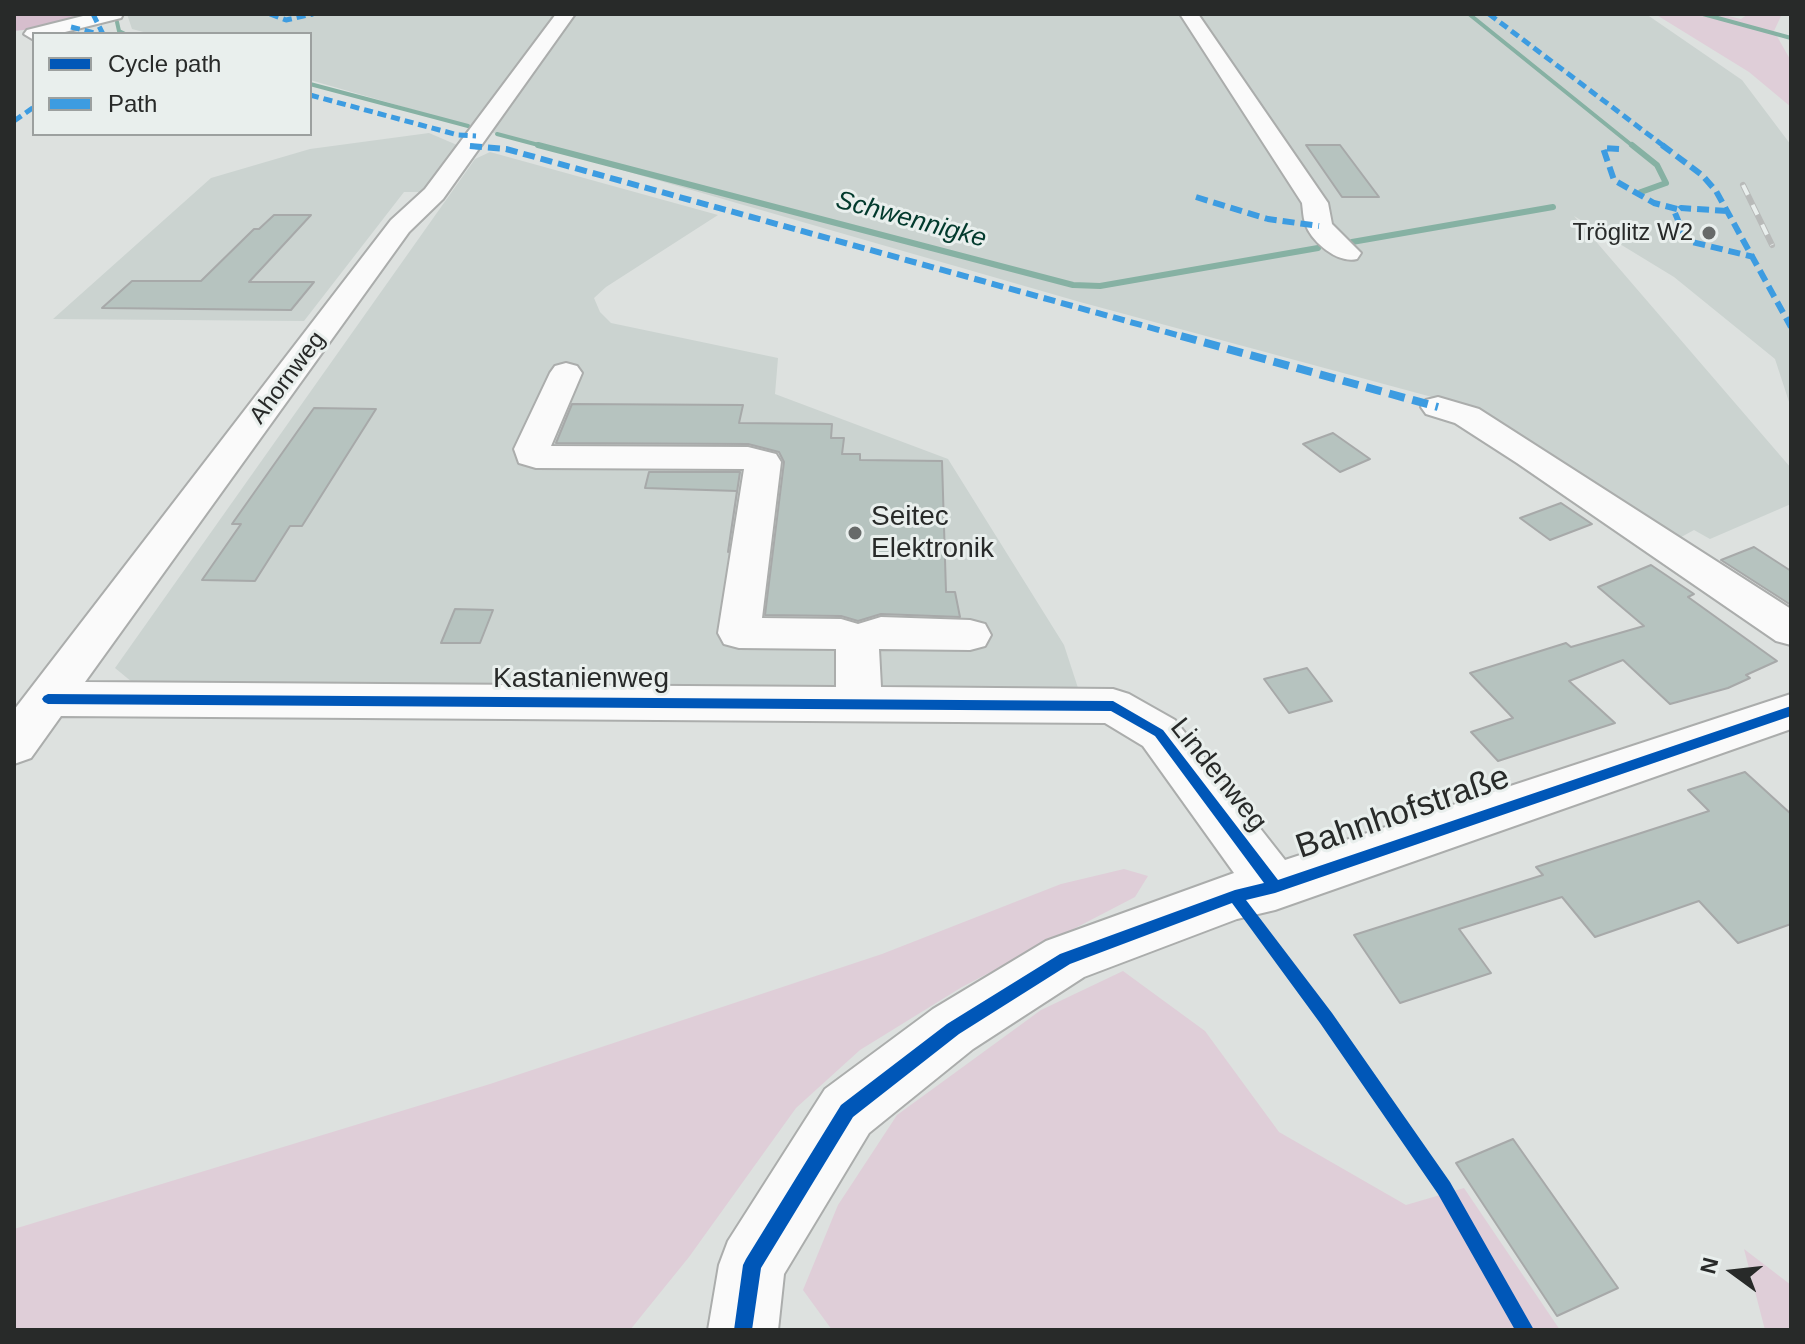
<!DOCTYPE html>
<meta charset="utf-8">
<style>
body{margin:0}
#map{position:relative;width:1805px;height:1344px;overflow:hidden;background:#dde1df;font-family:Helvetica,sans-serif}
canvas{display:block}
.frame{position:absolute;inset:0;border:16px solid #282a29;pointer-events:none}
.legend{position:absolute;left:32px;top:32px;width:280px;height:104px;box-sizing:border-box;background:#e9efed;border:2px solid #9ca09f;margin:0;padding:10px 14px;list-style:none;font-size:24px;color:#282a29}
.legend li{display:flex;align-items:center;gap:16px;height:40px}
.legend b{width:40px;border:2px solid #9ca09f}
.north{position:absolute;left:1693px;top:1232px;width:80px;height:80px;-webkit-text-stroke:6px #e9efed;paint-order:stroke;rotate:285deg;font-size:22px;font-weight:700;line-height:32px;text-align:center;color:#282a29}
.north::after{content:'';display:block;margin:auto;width:28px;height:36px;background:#282a29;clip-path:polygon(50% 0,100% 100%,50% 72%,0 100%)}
</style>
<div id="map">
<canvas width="1805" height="1344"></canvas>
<div class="frame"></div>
<ul class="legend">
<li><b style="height:10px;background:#0057b8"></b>Cycle path</li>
<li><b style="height:10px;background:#3d9ce1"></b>Path</li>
</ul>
<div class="north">N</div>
</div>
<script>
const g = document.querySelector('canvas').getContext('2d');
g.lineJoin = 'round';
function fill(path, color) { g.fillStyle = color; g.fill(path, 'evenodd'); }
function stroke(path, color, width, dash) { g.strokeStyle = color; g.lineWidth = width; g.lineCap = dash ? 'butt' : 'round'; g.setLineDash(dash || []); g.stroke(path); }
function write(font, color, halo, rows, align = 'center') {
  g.font = font + ' Helvetica,sans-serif'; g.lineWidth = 6; g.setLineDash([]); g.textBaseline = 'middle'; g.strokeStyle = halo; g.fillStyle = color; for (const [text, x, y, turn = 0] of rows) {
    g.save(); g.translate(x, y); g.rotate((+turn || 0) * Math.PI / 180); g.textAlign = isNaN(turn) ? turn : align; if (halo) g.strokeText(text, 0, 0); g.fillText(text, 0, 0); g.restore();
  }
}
fill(new Path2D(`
 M127 14H1646L1742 80 1791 145V408L1775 359 1674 277 1574 216 1791 468V504L1710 539 1694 530 1674 541 1518 433 1469 407 1080 302 310 80V34H151L132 29Z
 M429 133 457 145 424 192H404L304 321 53 319 211 178 310 149Z
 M490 152 718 215 606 287 594 298 600 312 611 323 778 358 775 394 948 459 1064 645 1079 691 634 689 132 682 115 668 475 159Z`), '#cbd3d0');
fill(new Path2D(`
 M1655 14H1720L1741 19 1748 14H1782L1774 31 1791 61V107L1749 72Z
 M1124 869 1148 876 1135 897 962 987 860 1050 796 1108 689 1257 630 1330H14V1229L490 1084 882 954 1061 884Z
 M1123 971 1205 1031 1279 1132 1406 1205 1464 1188 1560 1330H832L803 1290 838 1205 897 1115 1041 1010Z
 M1744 1249 1791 1285V1330H1765Z`), '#dfced8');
fill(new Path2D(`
 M14 14H95L59 26 14 31Z`), '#d6becd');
stroke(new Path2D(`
 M1469 14 1634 147
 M1703 14 1791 38
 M117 22 119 31 125 34
 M310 84 468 126
 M497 134 546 147`), '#86b1a3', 4);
stroke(new Path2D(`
 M538 145 1073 285 1100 286 1318 248
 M1632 145 1657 165 1666 183 1641 192
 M1352 242 1553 207`), '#86b1a3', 6);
const building = new Path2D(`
 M1306 145H1340L1379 197H1342Z
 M274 215H311L249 282H314L291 310 102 308 132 281H201L254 229H259Z
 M572 404 743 405 739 423 832 424 831 438H844L842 454H860V460L942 461 946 592H955L960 617 881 614 858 621 841 616 765 615 784 462 779 452 748 444 556 443Z
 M314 408 376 409 302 526H290L255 581 202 580 241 524H232Z
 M1333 433 1370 459 1340 472 1303 444Z
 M649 472H740L728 552 737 491 645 488Z
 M1561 503 1592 524 1550 540 1520 518Z
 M1754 547 1791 571V605L1721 560Z
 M1651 565 1694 594 1688 597 1777 661 1746 675 1750 678 1728 688 1670 704 1623 660 1569 681 1615 723 1498 761 1471 732 1513 718 1470 673 1566 643 1571 647 1644 626 1598 587Z
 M455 609 493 610 480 643H441Z
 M1307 668 1332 701 1289 713 1264 679Z
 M1745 772 1791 814V924L1738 943 1699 901 1595 937 1562 897 1459 929 1491 973 1400 1003 1354 935 1543 875 1536 867 1709 811 1688 790Z
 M1513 1139 1618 1288 1557 1316 1456 1163Z`);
fill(building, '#b6c3bf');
stroke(building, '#a7a9a9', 2);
const minor = new Path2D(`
 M91 14H123L121 18 57 34H34V40L24 34 27 30Z
 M556 14H575L443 199 409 232 85 682 836 687V649L739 648 724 644 718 633 744 469 536 468 519 463 514 449 550 373 555 366 566 363 577 366 582 373 551 446 748 447 776 454 781 462 762 618 841 619 858 624 881 617 970 620 985 624 991 635 985 646 970 650 879 649 881 687 1113 689 1129 694 1175 720 1285 860 1791 694V729L1275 910 1237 919 1084 977 973 1049 869 1133 784 1274 778 1330H708L719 1265 728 1241 825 1089 933 1009 1046 941 1234 873 1143 746 1105 723 61 716 31 758 14 764V710L391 220 425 189Z
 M1180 14H1198L1328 203 1332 224 1361 253 1357 259C1338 264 1311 242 1305 223 1303 217 1303 210 1302 203Z
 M1438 397 1479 409 1791 609V645L1776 641 1517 463 1455 423 1426 414 1421 407 1426 400Z`);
stroke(minor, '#abadac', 4);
fill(minor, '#fafafa');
const rail = new Path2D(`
 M1743 185 1772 245`);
stroke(rail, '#b8bab9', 6);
stroke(rail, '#e9efed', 4, [11]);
stroke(new Path2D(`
 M93 14 103 34
 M270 14 286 20 313 14
 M1489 14 1665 147
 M71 27 99 34
 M310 95 458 135 476 136
 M14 121 34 107
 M470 146 480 147`), '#3d9ce1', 5, [9, 5]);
stroke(new Path2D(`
 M1662 145 1702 175 1716 191 1791 327
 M470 146 506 149 1188 338
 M1619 149 1603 148 1614 180 1654 203 1677 209
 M1196 197 1268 219 1319 226
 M1727 211 1681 208 1675 213 1685 237 1692 242 1754 257`), '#3d9ce1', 6, [12, 6]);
stroke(new Path2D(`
 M1181 336 1438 407`), '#3d9ce1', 8, [16, 8]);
fill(new Path2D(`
 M48 694 1113 701 1163 730 1278 880 1791 706V716L1275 893 1246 900 1332 1013 1450 1182 1534 1330H1515L1438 1194 1320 1023 1232 903 1070 964 959 1034 853 1117 761 1268 752 1330H734L743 1265 746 1259 841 1105 947 1024 1060 954 1235 890 1264 883 1155 736 1111 711 48 704 44 702 42 699 44 696Z`), '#0057b8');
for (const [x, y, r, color] of [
 [1709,233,8,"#676a69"],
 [855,533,8,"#676a69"]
]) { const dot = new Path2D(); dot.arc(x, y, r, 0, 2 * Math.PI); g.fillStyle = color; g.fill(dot); stroke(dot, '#e9efed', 3); }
write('24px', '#282a29', '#e9efed', [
 ["Tröglitz W2",1693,233]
], 'right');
write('24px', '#282a29', '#e9efed', [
 ["Ahornweg",288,378,-53]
]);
write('italic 26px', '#023a2d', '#e9efed', [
 ["Schwennigke",911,220,15]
]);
write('28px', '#282a29', '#e9efed', [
 ["Seitec",871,517],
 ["Elektronik",871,549]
], 'left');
write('28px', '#282a29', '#e9efed', [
 ["Kastanienweg",581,679],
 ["Lindenweg",1218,775,51]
]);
write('34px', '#282a29', '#e9efed', [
 ["Bahnhofstraße",1403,813,-19]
]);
</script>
